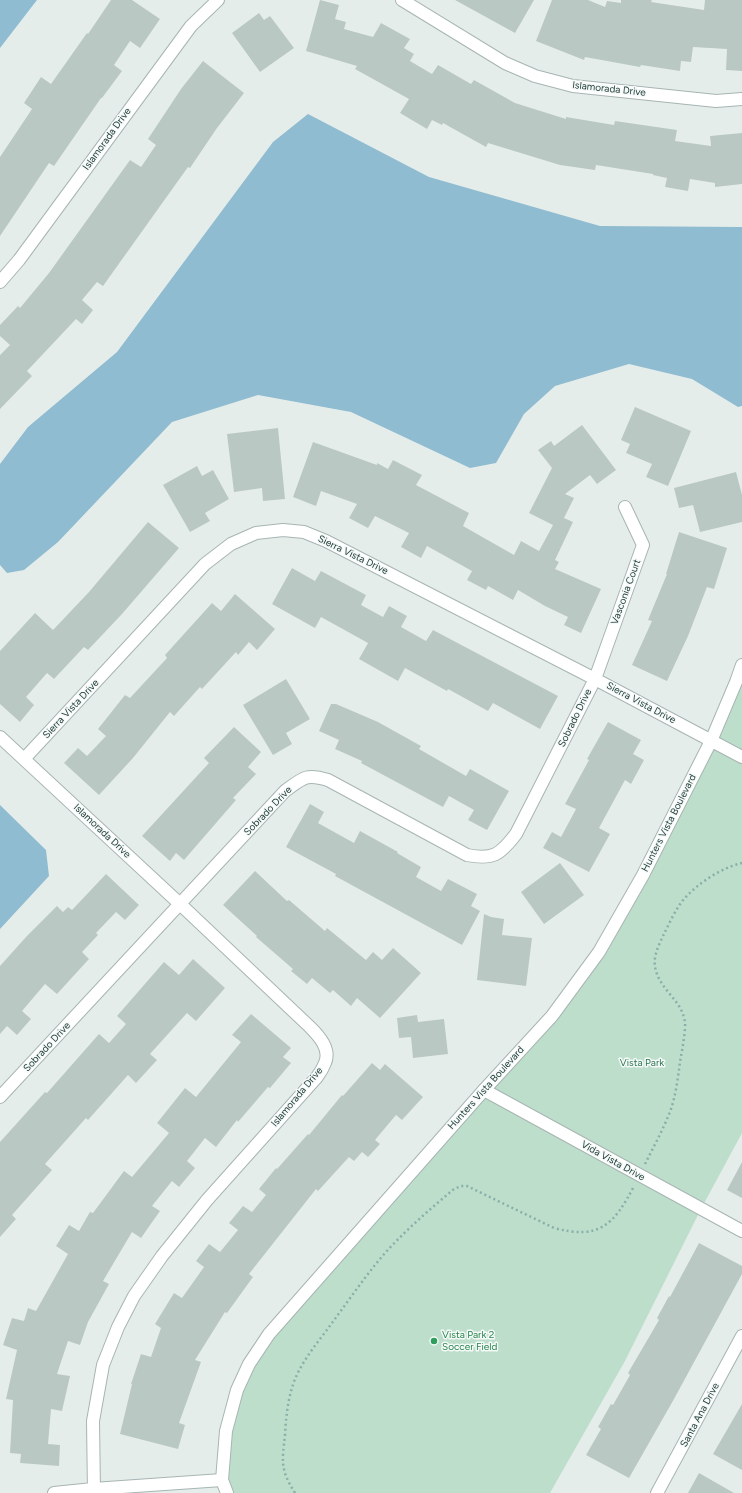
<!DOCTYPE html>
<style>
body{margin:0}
canvas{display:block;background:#e5edeb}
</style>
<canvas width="742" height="1493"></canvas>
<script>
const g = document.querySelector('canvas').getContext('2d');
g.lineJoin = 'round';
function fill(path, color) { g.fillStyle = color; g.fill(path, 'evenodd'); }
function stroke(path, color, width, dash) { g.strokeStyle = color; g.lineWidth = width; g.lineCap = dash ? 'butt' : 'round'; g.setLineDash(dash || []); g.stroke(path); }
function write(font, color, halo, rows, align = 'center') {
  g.font = font + ' Figtree,sans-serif'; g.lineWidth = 3; g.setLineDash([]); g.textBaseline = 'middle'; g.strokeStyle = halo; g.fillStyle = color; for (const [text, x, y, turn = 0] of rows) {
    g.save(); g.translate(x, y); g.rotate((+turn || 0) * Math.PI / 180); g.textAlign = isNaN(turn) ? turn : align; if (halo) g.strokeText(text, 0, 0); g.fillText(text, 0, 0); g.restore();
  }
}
fill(new Path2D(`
 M742 665V1133L701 1209 625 1361 550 1493H227L226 1431 249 1364 552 1016 643 875Z`), '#bedecc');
fill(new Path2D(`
 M0 0H37L0 48Z
 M308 114 429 177 600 226 742 227V406L738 407 692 379 629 364 555 386 524 414 496 463 470 468 351 412 258 395 172 422 58 542 24 570 7 573 0 565V464L28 427 117 352 273 142Z
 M0 805 46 850 49 876 0 929Z`), '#8fbcd0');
fill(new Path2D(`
 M111 0H132L160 19 140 48 130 41 114 65 122 71 102 98H101L54 166 49 163 0 236V157L32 109 24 103 41 77 51 84 87 33 88 34Z
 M320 0 339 5 335 19 346 22 344 29 373 37 381 23 410 39 404 48 414 54 410 61 432 74 438 65 471 84 474 80 515 103 566 119V117L614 125 615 121 677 130 675 141 711 146 710 136 742 133V184L715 187V183L690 179 688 191 665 187 667 178 653 175V174L596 165 595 170 560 165 488 143 486 147 443 123 442 125 432 120 427 129 400 113 409 99 355 69 357 66 306 51Z
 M455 0H534L515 33Z
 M552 0H588L605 7 607 1 621 3V0H652L651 2 704 10 705 0H742V71L726 70 727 49 693 47 691 62 681 61 680 71 641 65 640 67 585 57 584 60 536 41Z
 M259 13 264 20 270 16 294 48 260 72 232 33Z
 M203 61 244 93 217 128 190 168 188 167 103 286 97 282 82 300 93 310 82 324 76 319 27 371 32 376 0 409V355L10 345 0 336V325L18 306 20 308 49 273 130 160 141 167 156 145 148 139 181 89Z
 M635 407 691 431 668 486 646 477 652 464 626 453 630 444 621 440Z
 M582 425 616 470 597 484 590 475 565 494 574 498 564 518 573 522 555 560 559 562 555 569 601 589 581 633 564 625 568 617 545 606 518 590 513 600 488 586 486 590 467 580 472 571 427 546 421 558 401 547 409 533 375 516 368 528 349 518 357 504 321 491 316 506 293 497 313 442 377 465V463L388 469 393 460 422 475 416 485 469 513 463 526 514 555 521 541 539 551 553 525 529 513 552 468 538 450 551 441 554 446Z
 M278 428 285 499 263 501 262 488 234 492 227 434Z
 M197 466 202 476 213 470 229 499 205 513 210 521 190 532 163 485Z
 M736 472 742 495V522L700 532 693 505 679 508 674 488Z
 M148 522 179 548 122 614 88 650 84 647 54 679 47 673 26 697 34 705 20 722 0 704V651L35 613 53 630 89 592Z
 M679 532 727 548 714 589 707 587 688 636 667 681 632 665 652 621 648 620 667 574H666Z
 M292 568 315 581 321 571 366 595 361 605 383 617 389 606 407 616 401 627 426 641 433 630 558 696 540 729 493 703 488 711 448 689 447 691 405 668 398 681 359 659 368 643 321 617 315 628 272 604Z
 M235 594 275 629 257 650 249 642 238 655 236 652 202 689 200 687 174 716 170 712 133 758 99 795 64 763 78 748 87 756 106 736 98 729 125 695 130 698 167 658 165 655 212 603 221 611Z
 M286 679 310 719 286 733 292 744 273 755 243 705Z
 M331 704H336L378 722 421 746 419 749 466 776 470 769 509 791 487 830 468 820 474 810 449 796 443 807 361 763 362 761 335 749 339 740 319 731Z
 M608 722 641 740 633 754 644 760 631 784 625 780 599 828 610 834 589 872 543 848 552 832 561 837 576 809 565 804 589 760 587 759Z
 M234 727 261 752 248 767 256 774 233 798 236 800 184 860 176 853 170 861 142 836 209 763 204 758Z
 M310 804 324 812 318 823 354 843 360 831 398 852 397 853 421 867 416 877 441 891 448 879 477 894 471 906 480 911 462 945 335 876 336 874 286 847Z
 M560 863 584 895 544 924 521 892Z
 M255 871 287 901 289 900 325 931 327 928 366 960 373 952 382 960 393 948 421 973 380 1018 357 998 351 1006 333 990 330 993 312 978 307 984 291 971 293 969 256 937 257 936 223 905Z
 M106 874 139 905 125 920 116 912 96 933 98 935 82 952 89 959 57 994 45 984 22 1011 31 1019 17 1035 7 1026 0 1034V966L26 937 57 906 63 912 68 907 72 910Z
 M484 914 491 917 504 919 502 935 532 938 526 986 477 980Z
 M193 959 225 988 196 1021 187 1013 150 1054 157 1060 136 1083 128 1075 88 1120 86 1118 45 1164 52 1170 12 1215 16 1219 0 1237V1142L45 1092 47 1093 99 1034 109 1043 126 1024 117 1016 164 962 179 975Z
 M251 1014 291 1048 283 1057 291 1063 270 1088 268 1087 238 1122 237 1120 216 1147 205 1138 187 1161 195 1168 179 1187 172 1181 152 1206 160 1211 141 1238 132 1232 103 1281 109 1284 88 1322 80 1345 68 1341 57 1374 70 1376 62 1411 51 1409 48 1444 60 1445 59 1466 20 1463 21 1454 10 1453 13 1400 6 1399 17 1350 3 1345 12 1318 24 1321 28 1308 36 1311 68 1254 56 1246 69 1225 79 1231 90 1212 93 1213 124 1171 132 1177 169 1133 157 1123 185 1088 196 1097 241 1042 232 1035Z
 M417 1015 418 1022 444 1019 448 1054 413 1058 411 1037 399 1038 397 1018Z
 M372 1063 380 1070 385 1064 423 1097 402 1120 396 1115 375 1140 380 1144 368 1157 362 1152 354 1161 349 1157 318 1191 316 1189 249 1274 253 1277 227 1313 225 1312 195 1360 201 1362 179 1423 185 1425 178 1449 120 1434 132 1384H131L141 1354 151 1357 161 1328 155 1324 174 1293 182 1298 204 1267 196 1261 209 1244 220 1252 238 1230 229 1223 243 1206 252 1212 266 1195 259 1189 276 1168 277 1169 308 1134 309 1135 342 1095 343 1096Z
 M742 1162V1198L727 1190Z
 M699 1243 742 1266V1274L674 1399 629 1478 586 1455 601 1429 598 1427 611 1404 613 1405 630 1375 628 1373 659 1320 657 1318 669 1296 670 1297Z
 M742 1404V1470L713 1454Z
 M699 1473 734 1493H688Z`), '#bac8c4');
const minor = new Path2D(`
 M402 0 505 63 535 76 573 86 716 101 742 99
 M0 282 19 260 191 26 218 0
 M0 737 180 904 310 1027C319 1036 331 1049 325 1063 323 1068 320 1073 317 1077L207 1200 162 1256 134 1296 118 1327 103 1365 93 1421 94 1493
 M24 759 205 564 231 544 256 533 283 530 304 532 326 541 595 679 742 757
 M484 1090 742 1231
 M0 1097 285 791C303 778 306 773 328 780L467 855C493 860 500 855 516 834L595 679 643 545 625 507
 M54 1493 93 1489 222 1480
 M657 1493 742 1336`);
const tertiary = new Path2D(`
 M227 1493 222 1480 226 1431 237 1390 249 1364 269 1334 484 1090 552 1016 599 952 643 875 711 741 736 682 742 665`);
stroke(minor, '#a7b5b3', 14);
stroke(tertiary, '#a7b5b3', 14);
stroke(new Path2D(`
 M645 1164C654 1146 664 1128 671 1109 676 1094 678 1077 680 1062 682 1051 684 1040 685 1029 687 1003 662 993 656 971 652 958 658 947 663 936 669 924 675 910 684 899 698 883 721 868 742 863
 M295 1493C280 1469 282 1462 285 1435 286 1416 288 1397 295 1379 304 1358 319 1341 332 1323 349 1300 366 1275 385 1253 406 1230 430 1209 454 1189L461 1186H467L554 1228C599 1240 614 1225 634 1186`), '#86b0a9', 2.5, [2, 3]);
stroke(minor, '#fff', 12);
stroke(tertiary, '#fff', 12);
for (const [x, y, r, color] of [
 [434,1341,4,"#2e9e5b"]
]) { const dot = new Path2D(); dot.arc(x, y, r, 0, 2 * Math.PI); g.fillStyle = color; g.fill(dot); stroke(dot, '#f5faf8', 1.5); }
write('10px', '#243f3c', '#f5faf8', [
 ["Islamorada Drive",609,89,6],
 ["Islamorada Drive",107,139,-54],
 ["Sierra Vista Drive",353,555,26],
 ["Vasconia Court",626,592,-70],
 ["Sierra Vista Drive",641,703,28],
 ["Sierra Vista Drive",71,709,-47],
 ["Sobrado Drive",575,718,-64],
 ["Sobrado Drive",268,811,-46],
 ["Hunters Vista Boulevard",669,823,-63],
 ["Islamorada Drive",102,831,43],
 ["Sobrado Drive",47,1047,-47],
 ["Hunters Vista Boulevard",486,1088,-48],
 ["Islamorada Drive",297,1097,-50],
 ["Vida Vista Drive",613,1161,29],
 ["Santa Ana Drive",700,1415,-62]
]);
write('10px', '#2f7555', '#f5faf8', [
 ["Vista Park",642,1063]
]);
write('10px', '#27864d', '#f5faf8', [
 ["Vista Park 2",442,1335],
 ["Soccer Field",442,1347]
], 'left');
</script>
